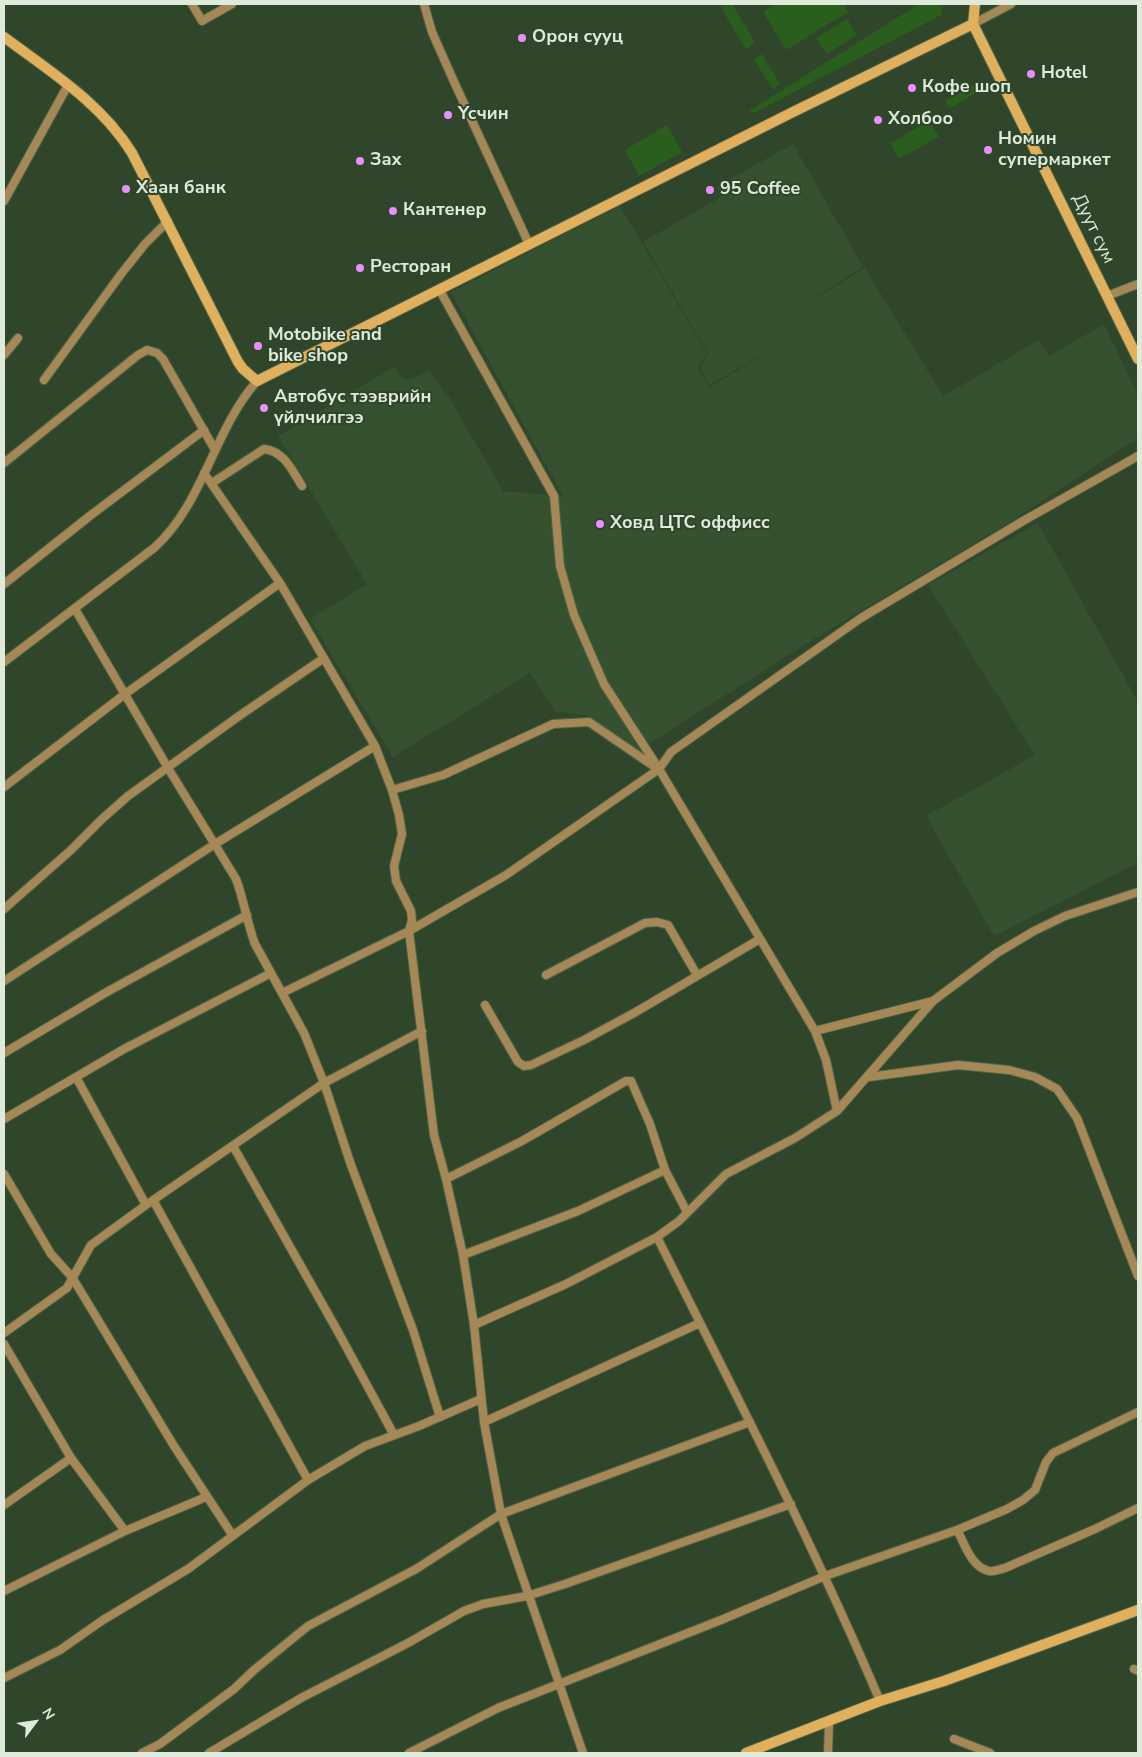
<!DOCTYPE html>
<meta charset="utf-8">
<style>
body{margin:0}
#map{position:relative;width:1142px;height:1757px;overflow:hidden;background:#30462b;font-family:"Nunito Sans",sans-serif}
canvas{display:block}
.frame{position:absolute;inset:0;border:5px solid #deebdb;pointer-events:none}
.north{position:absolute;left:10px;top:1697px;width:50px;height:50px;-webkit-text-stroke:4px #30462b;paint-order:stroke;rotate:59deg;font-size:14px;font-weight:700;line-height:20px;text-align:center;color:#deebdb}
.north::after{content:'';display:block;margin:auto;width:18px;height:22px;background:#deebdb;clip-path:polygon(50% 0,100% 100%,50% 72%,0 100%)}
</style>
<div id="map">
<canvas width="1142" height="1757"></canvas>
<div class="frame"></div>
<div class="north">N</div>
</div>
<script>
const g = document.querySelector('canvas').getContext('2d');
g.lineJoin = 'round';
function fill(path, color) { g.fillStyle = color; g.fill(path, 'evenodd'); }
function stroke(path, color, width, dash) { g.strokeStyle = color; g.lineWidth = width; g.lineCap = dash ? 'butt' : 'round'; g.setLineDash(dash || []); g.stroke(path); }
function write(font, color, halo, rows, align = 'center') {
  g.font = font + ' "Nunito Sans",sans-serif'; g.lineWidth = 4; g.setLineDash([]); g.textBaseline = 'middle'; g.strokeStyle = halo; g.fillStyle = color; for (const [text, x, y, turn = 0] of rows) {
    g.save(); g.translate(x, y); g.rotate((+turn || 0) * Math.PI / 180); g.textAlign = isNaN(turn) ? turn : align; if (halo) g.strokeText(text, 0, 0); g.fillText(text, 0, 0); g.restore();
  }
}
fill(new Path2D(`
 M793 144 863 267 795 310 865 268 943 396 1039 340 1049 356 1104 324 1138 395V438L1013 520 817 637 636 752 589 716 555 711 530 673 393 757 310 619 367 584 278 436 394 367 402 378 411 380 430 370 444 393 446 392 503 491 563 496 451 292 620 206 707 354 698 368 709 387 790 339 709 385 700 368 708 354 643 242 721 197 716 187Z
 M1038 523 1138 702V863L994 936 926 816 1035 755 928 585Z`), '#35512f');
fill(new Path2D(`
 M728 4H732L755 42 746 49 721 8Z
 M776 4H844L848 12 786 50 763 12Z
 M919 4H940L943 14 754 113 749 111Z
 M847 19 857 35 827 54 816 38Z
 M762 54 780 84 773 89 754 60Z
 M982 80 986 87 950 108 945 101Z
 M929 121 939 137 899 159 890 143Z
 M667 125 682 152 639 176 625 150Z`), '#2a5e1d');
const street = new Path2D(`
 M192 4 202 21 232 4
 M424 4 432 32 455 84 529 244
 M973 24 1011 4
 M4 201 68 85
 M439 289 554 496 560 566 574 615 604 684 659 769 815 1031 826 1060 837 1111
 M1107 296 1138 284
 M4 355 18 338
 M44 380 121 274 145 244 168 221
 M4 463 138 355 147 350 157 353 163 359 215 450
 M204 473 280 583 375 746 392 790 399 815 402 834 394 866 396 881 411 911 412 920 409 931 434 1135 446 1179 463 1255 474 1325 484 1422 501 1514 508 1535 583 1753
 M212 483 264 449C284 451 292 470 302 486
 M4 584 91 515 204 430
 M75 609 168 768 236 879C244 900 247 923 255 944L304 1033 324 1083 351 1165 413 1330 440 1417
 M4 662 154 548C204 503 213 431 257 381
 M4 787 125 694 280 583
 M392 790 443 775 553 724 589 722 655 767
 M4 909 71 850 102 819 128 796 239 716 324 658
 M546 975 645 923 657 922 668 925 697 975
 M4 981 215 844 375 746
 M282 993 409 931 506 875 659 769 671 752 861 618 1023 521 1138 456
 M485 1005 518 1062 524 1066 531 1065 584 1040 634 1013 760 939
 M815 1031 933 1001
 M4 1053 105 993 247 915
 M76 1077 146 1205
 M869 1077 958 1065 1009 1070 1035 1077 1057 1089 1077 1118 1138 1276
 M4 1119 124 1049 271 973
 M233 1146 337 1330 394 1435
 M4 1174 51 1254 72 1277 174 1446 233 1536
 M446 1179 522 1141 626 1081H631L650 1124 665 1170
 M153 1200 308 1480
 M657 1237C734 1391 813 1543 880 1701
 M463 1255 578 1211 665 1170 687 1212
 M474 1325 566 1284 657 1237 679 1221 726 1174 795 1138 837 1111 933 1001 997 953 1034 931 1065 916 1138 892
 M4 1333 67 1288 91 1245 146 1205 324 1083 422 1031
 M4 1344 71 1458 125 1531
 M484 1422 700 1323
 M4 1505 71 1458
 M957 1530 1007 1509 1023 1500 1035 1490 1046 1462 1053 1453 1138 1412
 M4 1591 125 1531 206 1497
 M1134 1669 1138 1671
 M4 1678 60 1650 103 1620 188 1569 308 1480 365 1446 419 1426 481 1399
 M954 1739 990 1753
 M142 1753 160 1744 234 1689 254 1670 308 1626 416 1569 501 1514 750 1422
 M209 1753 301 1698 408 1643 464 1611 483 1604 527 1596 565 1584 791 1504
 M409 1753 498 1708 721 1620 825 1576 957 1530C965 1544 971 1567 989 1571 994 1572 1000 1569 1005 1568L1095 1529 1138 1508
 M828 1753 829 1722`);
const secondary = new Path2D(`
 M975 4 973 24 1138 359
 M4 37C51 72 101 103 132 153L238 362 243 369 257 381 793 112 973 24
 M746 1753 880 1701 944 1681 1138 1610`);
stroke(street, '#4f644b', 10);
stroke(secondary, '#4f644b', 12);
stroke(street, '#a68856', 8);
stroke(secondary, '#e0b05d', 10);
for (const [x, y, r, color] of [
 [522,38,5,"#e98efe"],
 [1031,74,5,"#e98efe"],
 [912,88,5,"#e98efe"],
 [448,115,5,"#e98efe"],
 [878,120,5,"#e98efe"],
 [988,150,5,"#e98efe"],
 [360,161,5,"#e98efe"],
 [126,189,5,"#e98efe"],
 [710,190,5,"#e98efe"],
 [393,211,5,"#e98efe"],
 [360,268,5,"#e98efe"],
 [258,346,5,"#e98efe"],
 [264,408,5,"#e98efe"],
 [600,524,5,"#e98efe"]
]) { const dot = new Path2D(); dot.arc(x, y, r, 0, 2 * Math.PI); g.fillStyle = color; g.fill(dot); stroke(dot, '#30462b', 2); }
write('bold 18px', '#deebdb', '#30462b', [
 ["Орон сууц",532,38],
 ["Hotel",1041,74],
 ["Кофе шоп",922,88],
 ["Үсчин",458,115],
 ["Холбоо",888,120],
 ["Номин",998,140],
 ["супермаркет",998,161],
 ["Зах",370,161],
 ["Хаан банк",136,189],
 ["95 Coffee",720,190],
 ["Кантенер",403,211],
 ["Ресторан",370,268],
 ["Motobike and",268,336],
 ["bike shop",268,357],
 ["Автобус тээврийн",274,398],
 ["үйлчилгээ",274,419],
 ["Ховд ЦТС оффисс",610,524]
], 'left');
write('18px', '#deebdb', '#30462b', [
 ["Дуут сум",1093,229,64]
]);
</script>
